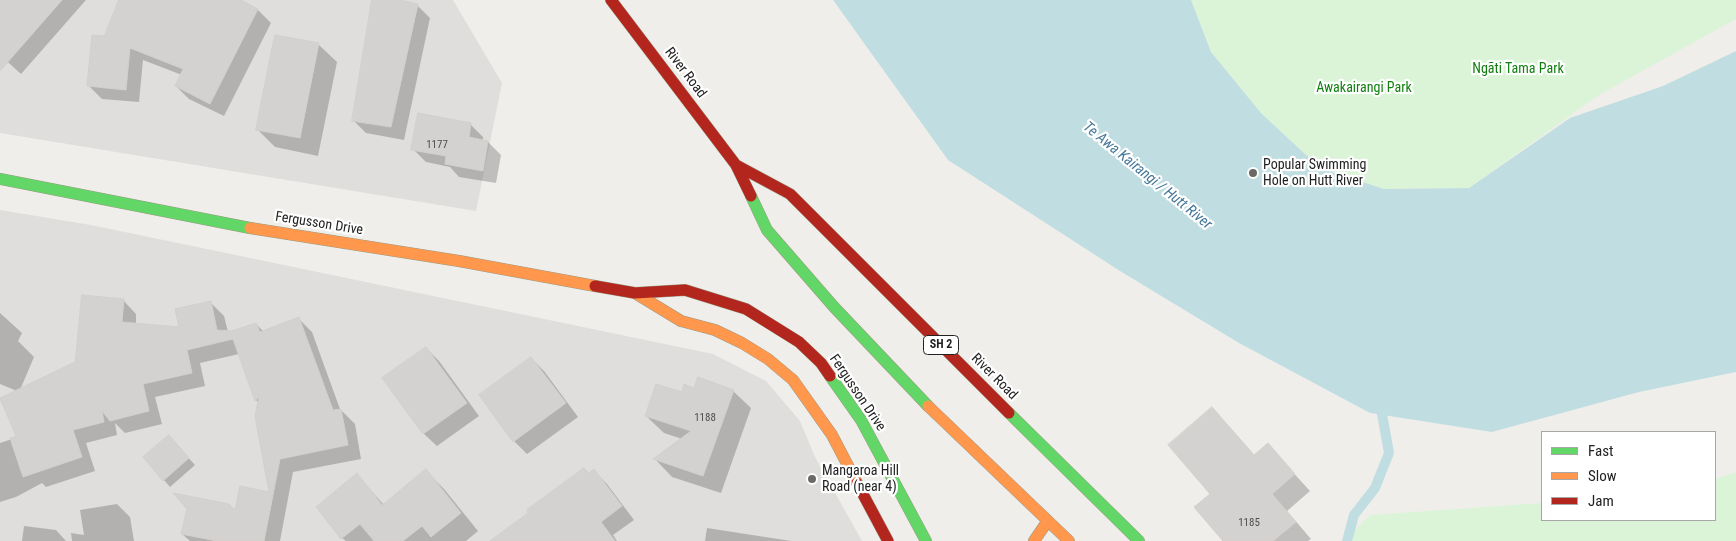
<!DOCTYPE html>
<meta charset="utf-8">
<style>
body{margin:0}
#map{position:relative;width:1736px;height:541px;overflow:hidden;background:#f0eeeb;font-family:"Roboto Condensed",sans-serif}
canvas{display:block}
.legend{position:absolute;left:1541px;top:431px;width:175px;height:90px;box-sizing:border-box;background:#fff;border:1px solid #a7a7a7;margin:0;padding:6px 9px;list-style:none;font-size:15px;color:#222}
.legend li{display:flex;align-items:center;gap:10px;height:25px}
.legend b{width:25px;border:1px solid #a7a7a7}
</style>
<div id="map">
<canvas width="1736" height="541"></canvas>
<ul class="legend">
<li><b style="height:6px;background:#63d668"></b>Fast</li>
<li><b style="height:6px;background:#ff974d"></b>Slow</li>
<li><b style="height:6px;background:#b3261e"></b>Jam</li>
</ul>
</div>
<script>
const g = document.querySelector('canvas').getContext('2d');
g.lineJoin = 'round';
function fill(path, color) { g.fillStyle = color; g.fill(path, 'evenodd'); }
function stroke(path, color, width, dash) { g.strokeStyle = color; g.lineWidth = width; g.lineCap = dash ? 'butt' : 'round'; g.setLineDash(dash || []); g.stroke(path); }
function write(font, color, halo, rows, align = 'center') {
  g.font = font + ' "Roboto Condensed",sans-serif'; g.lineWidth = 4.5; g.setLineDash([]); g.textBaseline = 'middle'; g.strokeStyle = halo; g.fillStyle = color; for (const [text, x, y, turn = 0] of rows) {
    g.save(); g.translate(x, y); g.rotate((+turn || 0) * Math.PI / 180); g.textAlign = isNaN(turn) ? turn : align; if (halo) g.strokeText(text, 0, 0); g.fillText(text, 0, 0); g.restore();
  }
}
fill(new Path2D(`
 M0 0H453L502 83 476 211 0 133Z
 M0 210 91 225 713 354 766 381 800 421 815 457 862 541H0Z`), '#dfdedc');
fill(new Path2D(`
 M1191 0H1736V19L1599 95 1469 188 1384 189 1320 168 1261 113 1211 52Z
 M1736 472V541H1343L1370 515 1542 503V520H1715V479Z`), '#dbf4d8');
fill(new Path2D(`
 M833 0H1191L1211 52 1261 113 1320 168 1384 189 1469 188 1570 118 1663 86 1736 51V372L1639 392 1492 432 1370 413 1239 343 1120 271 948 160Z`), '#c0dee1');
fill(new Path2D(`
 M0 0H86L21 74 0 55Z
 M120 0H238L258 10 271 23 224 116 189 99 176 86 182 75 143 60 139 102 102 99 89 86Z
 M373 0H394L417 5 430 18 404 140 366 133 353 120Z
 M276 36 319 45 337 62 318 156 275 147 257 129Z
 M470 124 483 137V141L488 142 501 155 496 183 459 177 450 167 426 162 413 149Z
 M123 300 136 314V324L181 328 210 302 224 316 228 332 256 324 263 331 299 319 312 332 340 409 355 424 361 459 293 472 280 541H190L182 534 236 512 271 493 259 403 256 400 239 354 200 363 205 386 155 397 162 424 125 433 115 423 117 435 86 443 95 471 46 487 42 483 16 497 0 502V443L18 437 0 399 17 391 0 384V313L22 333 18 341 34 357 20 390 77 363Z
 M426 348 439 361 479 416 437 446 424 434 384 379Z
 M531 358 544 371 578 417 527 454 514 441Z
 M694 389 733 391 751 408 721 493 672 477 655 459 682 439 664 433 646 416Z
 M1212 408 1255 456 1268 445 1310 491 1287 511 1311 539 1308 541H1225L1212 494Z
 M175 443 195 465 170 487 164 480Z
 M426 471 444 489 478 531 466 541H346L342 538 357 475 384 505Z
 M594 471 607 484 634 520 613 535 617 541H502Z
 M117 504 130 517 134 541H72L71 533 84 535 80 510Z
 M24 526 56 530 66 541H22Z
 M707 528 791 541H705Z`), '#0003');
stroke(new Path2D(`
 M1347 541 1354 515 1375 488 1389 453 1380 403`), '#c0dee1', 10);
const building = new Path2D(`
 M0 0H62L0 71Z
 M119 0H241L258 9 210 104 175 86 183 69 130 48 126 90 87 86 92 35 104 36Z
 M372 0H400L418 4 391 127 352 121Z
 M275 35 319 43 300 138 256 130Z
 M418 113 471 123 469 137 488 141 483 171 445 164 446 156 411 150Z
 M82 295 124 299 122 322 179 327 175 309 211 301 217 330 232 331 256 323 260 332 299 317 333 410 341 409 348 445 280 459 264 541H217L181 534 187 509 173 493 229 504 235 510 240 486 269 492 255 416 259 397 255 401 233 339 187 350 192 373 143 384 149 411 110 421 102 411 104 422 73 430 82 457 23 477 10 438 16 436 0 398 75 362Z
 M426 347 467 403 423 434 382 378Z
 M531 357 566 403 513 442 479 395Z
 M698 377 734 390 703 476 653 459 691 431 645 416 656 384 682 392 684 384 694 388Z
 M1212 407 1254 455 1268 443 1295 474 1272 494 1296 522 1273 541H1223L1194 507 1210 494 1168 445Z
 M169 435 189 458 163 481 143 457Z
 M584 468 589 473 594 469 622 506 601 522 615 541H490L528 513 527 510Z
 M426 469 461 513 431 537 422 526 403 541H374L360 524 341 539 316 507 357 473 382 505Z`);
fill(building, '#d4d2d0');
stroke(building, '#d3cfcc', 1);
const fast = new Path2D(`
 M0 179 250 228
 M751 196 767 230 834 307 928 406
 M830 376 861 420 926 541
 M1009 413 1139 541`);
const slow = new Path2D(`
 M250 228 459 261 595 286
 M635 293 681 321 715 330 742 343 768 359 793 380 832 435 857 483
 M928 406 1069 541
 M1034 541 1047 522`);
const jam = new Path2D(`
 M611 0 736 165 751 196
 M736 165 790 194 1009 413
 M595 286 635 293 685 290 746 309 799 342 821 363 830 376
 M857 483 888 541`);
stroke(fast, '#9b9a82', 12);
stroke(slow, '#9b9a82', 12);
stroke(jam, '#9b9a82', 12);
stroke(fast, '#63d668', 11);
stroke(slow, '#ff974d', 11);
stroke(jam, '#b3261e', 11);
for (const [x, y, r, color] of [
 [1253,173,5,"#6a6968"],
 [812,479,5,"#6a6968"]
]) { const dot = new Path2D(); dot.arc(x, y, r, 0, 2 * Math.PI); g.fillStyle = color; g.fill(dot); stroke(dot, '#fff', 2); }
write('11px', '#4e4e4e', null, [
 ["1177",437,145],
 ["1188",705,418],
 ["1185",1249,523]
]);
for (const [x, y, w] of [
 [941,345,35]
]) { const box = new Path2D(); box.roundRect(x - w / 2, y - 9.5, w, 19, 4); g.fillStyle = '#fff'; g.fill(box); stroke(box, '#222', 1); }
write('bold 12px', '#222', null, [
 ["SH 2",941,345]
]);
write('14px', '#128010', '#fff', [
 ["Ngāti Tama Park",1518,69],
 ["Awakairangi Park",1364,88]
]);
write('14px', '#222', '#fff', [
 ["River Road",685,73,53],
 ["Fergusson Drive",319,224,9],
 ["River Road",994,377,45],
 ["Fergusson Drive",857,393,56]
]);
write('14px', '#222', '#fff', [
 ["Popular Swimming",1263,165],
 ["Hole on Hutt River",1263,181],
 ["Mangaroa Hill",822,471],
 ["Road (near 4)",822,487]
], 'left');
write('italic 15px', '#477898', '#fff', [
 ["Te Awa Kairangi / Hutt River",1147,176,39]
]);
</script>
